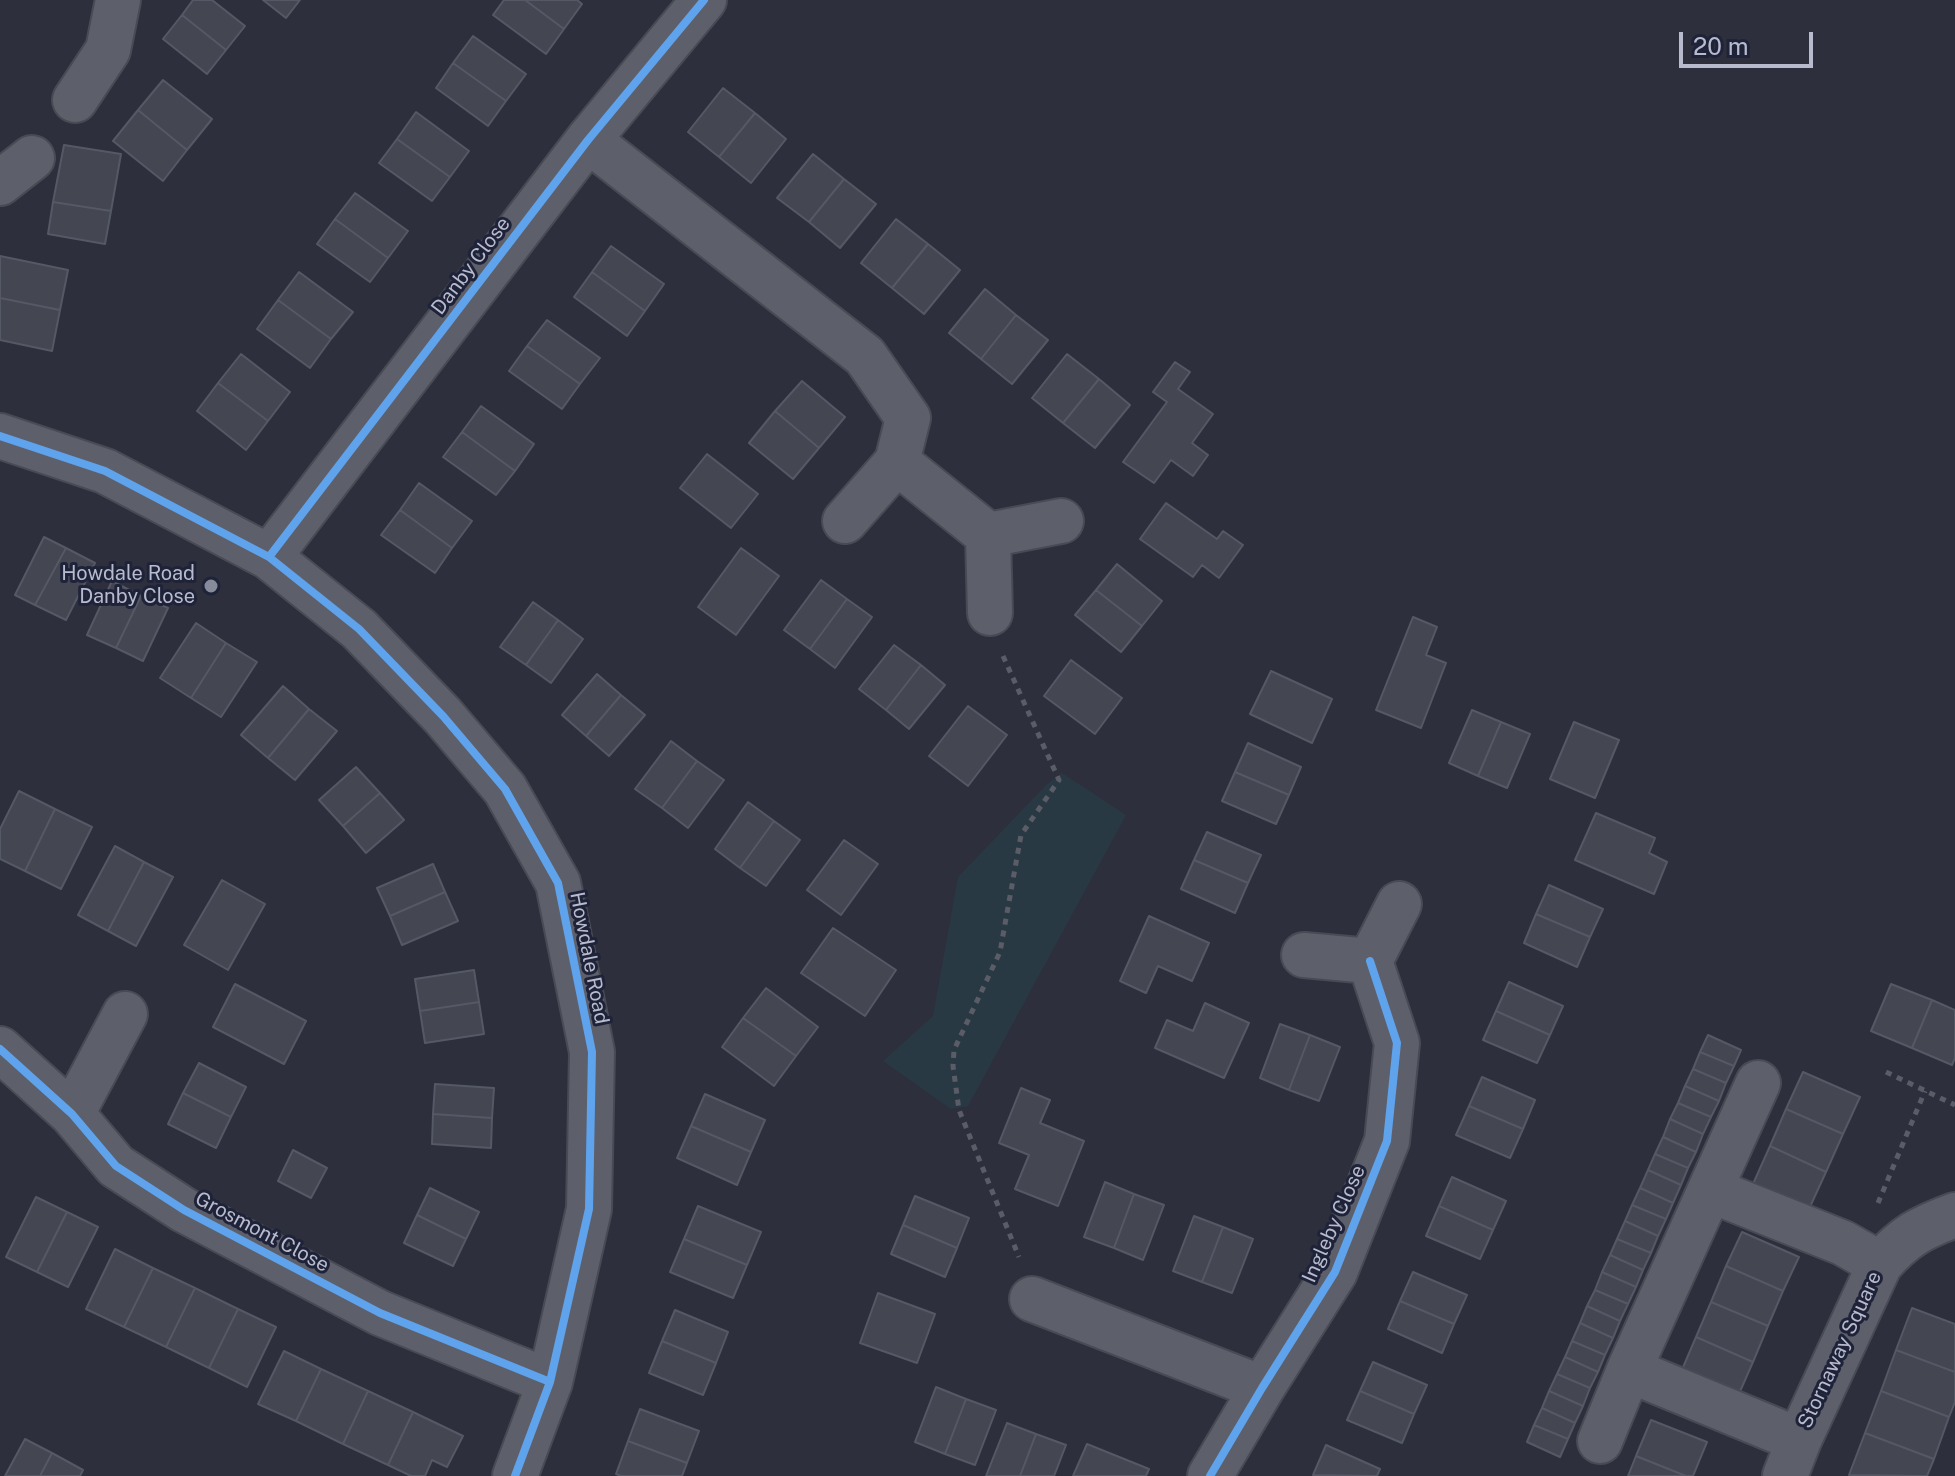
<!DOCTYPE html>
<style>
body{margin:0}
#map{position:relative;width:1955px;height:1476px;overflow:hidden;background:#2d2f3d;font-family:"Public Sans",sans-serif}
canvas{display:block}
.scale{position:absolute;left:1679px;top:32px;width:134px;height:36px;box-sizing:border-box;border:4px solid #b8bbcd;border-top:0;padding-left:10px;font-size:24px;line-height:28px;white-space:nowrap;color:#b8bbcd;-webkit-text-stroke:6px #1f2339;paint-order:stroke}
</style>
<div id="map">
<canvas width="1955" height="1476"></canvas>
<div class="scale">20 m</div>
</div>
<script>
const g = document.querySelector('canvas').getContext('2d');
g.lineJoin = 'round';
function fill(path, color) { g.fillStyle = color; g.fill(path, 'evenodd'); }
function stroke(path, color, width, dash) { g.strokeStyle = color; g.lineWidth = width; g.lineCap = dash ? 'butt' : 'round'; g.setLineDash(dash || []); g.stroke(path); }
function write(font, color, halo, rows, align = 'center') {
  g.font = font + ' "Public Sans",sans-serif'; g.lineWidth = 6; g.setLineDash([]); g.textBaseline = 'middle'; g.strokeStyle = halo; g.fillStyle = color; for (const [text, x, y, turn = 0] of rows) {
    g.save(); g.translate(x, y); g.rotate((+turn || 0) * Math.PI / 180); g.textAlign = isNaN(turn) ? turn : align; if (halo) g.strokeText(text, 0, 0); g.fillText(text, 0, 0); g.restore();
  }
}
fill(new Path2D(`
 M1062 773 1126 815 968 1106 951 1109 883 1061 933 1016 958 877 1046 785Z`), '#293944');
const building = new Path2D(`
 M193 0H212L245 26 226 50 182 15Z
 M263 0H300L286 18Z
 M504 0H525L564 29 546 54 493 15Z
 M525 0H577L582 4 564 29Z
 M182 15 226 50 207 74 163 39Z
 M473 36 526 74 506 101 453 63Z
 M453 63 506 101 488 126 436 88Z
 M163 80 212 119 187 150 138 110Z
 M723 88 755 113 719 157 688 132Z
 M138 110 187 150 163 181 113 141Z
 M416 112 469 151 450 177 397 139Z
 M755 113 786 139 751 183 719 157Z
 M397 139 450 177 432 201 379 163Z
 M64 145 121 154 111 211 53 202Z
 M813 154 844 179 809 222 777 198Z
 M844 179 876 204 840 248 809 222Z
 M355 193 408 231 388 258 335 219Z
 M53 202 111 211 105 244 48 234Z
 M335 219 388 258 370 282 317 244Z
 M896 219 928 244 892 288 861 263Z
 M928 244 960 270 924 314 892 288Z
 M611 246 664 284 645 311 592 272Z
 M0 256 68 270 60 310 0 298Z
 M299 272 353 312 331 339 278 300Z
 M592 272 645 311 627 336 574 297Z
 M985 289 1016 315 981 359 949 333Z
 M0 298 60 310 52 351 0 340Z
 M278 300 331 339 310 368 257 329Z
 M1016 315 1048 340 1012 384 981 359Z
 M547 320 600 358 580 384 527 346Z
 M527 346 580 384 562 409 509 371Z
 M241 354 290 392 268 421 218 383Z
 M1067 354 1099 379 1063 423 1032 398Z
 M1175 362 1190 372 1178 389 1213 414 1192 443 1208 455 1193 476 1171 460 1154 483 1123 462 1167 402 1153 392Z
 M1099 379 1130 405 1095 448 1063 423Z
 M802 381 845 417 819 448 775 411Z
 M218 383 268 421 246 450 197 411Z
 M481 406 534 444 515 471 462 432Z
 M775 411 819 448 793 479 749 443Z
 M462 432 515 471 496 495 443 457Z
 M707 454 758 494 731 528 680 488Z
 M419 483 472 521 452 548 400 510Z
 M1166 503 1217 539 1223 531 1243 545 1219 578 1202 565 1193 577 1140 539Z
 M400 510 452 548 435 573 381 535Z
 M44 537 66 548 35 605 15 595Z
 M66 548 95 563 66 620 35 605Z
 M741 548 779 576 736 635 698 607Z
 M1117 564 1162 601 1142 626 1096 590Z
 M821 580 847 599 810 649 784 630Z
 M112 581 141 596 116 648 87 635Z
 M1096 590 1142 626 1121 652 1075 615Z
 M141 596 168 608 143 661 116 648Z
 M847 599 872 617 835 668 810 649Z
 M533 602 558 620 526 665 500 647Z
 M1413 617 1437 627 1426 655 1446 663 1421 728 1376 710Z
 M558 620 583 639 551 683 526 665Z
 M196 623 226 643 191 698 160 678Z
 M226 643 257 662 221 717 191 698Z
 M894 645 921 665 886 710 859 689Z
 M1071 660 1122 698 1095 734 1044 696Z
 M921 665 945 685 909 729 886 710Z
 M1271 671 1332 699 1312 743 1250 714Z
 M597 674 621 695 586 736 562 715Z
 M283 686 309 709 268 758 241 735Z
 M621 695 645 715 609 756 586 736Z
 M968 706 1007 735 968 786 929 756Z
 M309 709 337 731 295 780 268 758Z
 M1472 710 1501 722 1478 776 1449 763Z
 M1501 722 1530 734 1507 788 1478 776Z
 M1574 722 1619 740 1595 798 1550 779Z
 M671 741 697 761 662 808 635 789Z
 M1248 743 1301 767 1289 795 1235 772Z
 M697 761 724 780 688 828 662 808Z
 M356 767 380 793 343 826 319 800Z
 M1235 772 1289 795 1276 824 1222 801Z
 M19 791 55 809 25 871 0 859V829Z
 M380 793 404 820 366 853 343 826Z
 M748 802 774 821 740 868 715 849Z
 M55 809 92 827 61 889 25 871Z
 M1596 813 1655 838 1649 853 1667 862 1654 894 1575 860Z
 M774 821 800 840 766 886 740 868Z
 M1207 832 1261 855 1248 883 1194 860Z
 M844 840 878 864 841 915 807 890Z
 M115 846 144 862 108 931 78 915Z
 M1194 860 1248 883 1235 913 1181 889Z
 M144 862 173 877 136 946 108 931Z
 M433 864 445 892 390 916 377 888Z
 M222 880 265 904 228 970 184 945Z
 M1549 885 1603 909 1590 937 1536 914Z
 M445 892 458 921 402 945 390 916Z
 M1536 914 1590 937 1577 967 1524 943Z
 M1149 916 1209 943 1192 981 1158 966 1146 993 1120 981Z
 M833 928 896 970 865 1016 801 973Z
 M474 970 479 1002 420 1011 415 979Z
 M1509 982 1563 1006 1550 1035 1496 1011Z
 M235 984 306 1021 284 1064 213 1027Z
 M1891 984 1932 1000 1912 1048 1871 1031Z
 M766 988 818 1027 796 1056 743 1018Z
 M1932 1000 1955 1010V1058L1952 1065 1912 1048Z
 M479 1002 484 1034 425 1043 420 1011Z
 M1205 1003 1249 1023 1224 1078 1155 1048 1167 1020 1193 1031Z
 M1496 1011 1550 1035 1537 1063 1483 1040Z
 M743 1018 796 1056 774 1086 722 1047Z
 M1280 1024 1310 1035 1289 1090 1260 1078Z
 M1310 1035 1340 1047 1319 1101 1289 1090Z
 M1708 1035 1741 1050 1734 1066 1700 1052Z
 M1700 1052 1734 1066 1726 1083 1693 1069Z
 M199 1063 246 1087 231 1117 183 1093Z
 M1693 1069 1726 1083 1719 1101 1685 1086Z
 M1803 1072 1860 1097 1843 1134 1786 1109Z
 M1482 1077 1535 1100 1523 1129 1469 1106Z
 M435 1084 494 1088 492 1118 433 1114Z
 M1685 1086 1719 1101 1711 1117 1678 1103Z
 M1021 1088 1050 1100 1040 1123 1084 1141 1058 1206 1015 1189 1029 1155 999 1143Z
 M183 1093 231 1117 216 1148 168 1124Z
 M705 1094 765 1120 751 1152 691 1126Z
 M1678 1103 1711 1117 1703 1134 1670 1119Z
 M1469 1106 1523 1129 1510 1158 1456 1135Z
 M1786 1109 1843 1134 1826 1172 1770 1146Z
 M433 1114 492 1118 491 1148 432 1144Z
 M1670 1119 1703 1134 1696 1152 1663 1137Z
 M691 1126 751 1152 737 1185 677 1158Z
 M1663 1137 1696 1152 1688 1168 1655 1154Z
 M1770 1146 1826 1172 1809 1209 1753 1184Z
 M293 1150 327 1168 311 1198 278 1181Z
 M1655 1154 1688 1168 1681 1185 1648 1170Z
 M1648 1170 1681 1185 1673 1203 1640 1188Z
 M1452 1177 1506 1201 1493 1230 1439 1206Z
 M1105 1182 1134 1194 1114 1248 1084 1237Z
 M430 1188 479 1212 466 1239 417 1215Z
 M1640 1188 1673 1203 1666 1219 1632 1205Z
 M1134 1194 1164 1205 1143 1260 1114 1248Z
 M915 1196 969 1218 957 1248 903 1225Z
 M36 1197 67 1212 37 1272 6 1257Z
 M1632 1205 1666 1219 1658 1236 1625 1221Z
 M698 1206 761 1232 747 1265 684 1239Z
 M1439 1206 1493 1230 1480 1259 1426 1236Z
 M67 1212 98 1227 68 1287 37 1272Z
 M417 1215 466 1239 453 1266 404 1243Z
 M1194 1216 1223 1227 1202 1282 1173 1271Z
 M1625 1221 1658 1236 1651 1253 1617 1239Z
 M903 1225 957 1248 945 1277 891 1254Z
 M1223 1227 1253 1239 1232 1293 1202 1282Z
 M1742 1232 1799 1257 1783 1291 1726 1266Z
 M684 1239 747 1265 733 1298 670 1272Z
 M1617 1239 1651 1253 1643 1270 1610 1255Z
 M115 1249 153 1268 124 1327 86 1309Z
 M1610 1255 1643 1270 1636 1287 1602 1272Z
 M1726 1266 1783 1291 1768 1326 1711 1302Z
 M153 1268 195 1288 166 1347 124 1327Z
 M1413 1272 1467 1295 1454 1324 1400 1301Z
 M1602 1272 1636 1287 1628 1304 1595 1290Z
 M195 1288 238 1309 209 1368 166 1347Z
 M1595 1290 1628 1304 1620 1321 1587 1306Z
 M878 1293 935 1314 917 1363 860 1343Z
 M1400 1301 1454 1324 1442 1353 1388 1329Z
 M1711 1302 1768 1326 1753 1362 1696 1337Z
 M1587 1306 1620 1321 1613 1338 1580 1323Z
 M1912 1308 1955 1324V1372L1896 1350Z
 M238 1309 276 1327 247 1387 209 1368Z
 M675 1310 728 1332 716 1363 662 1341Z
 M1580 1323 1613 1338 1605 1355 1572 1341Z
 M1696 1337 1753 1362 1738 1396 1681 1372Z
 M662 1341 716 1363 703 1395 649 1373Z
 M1572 1341 1605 1355 1598 1372 1565 1357Z
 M1896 1350 1955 1372V1402L1949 1417 1881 1391Z
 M284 1351 321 1369 296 1421 258 1404Z
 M1565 1357 1598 1372 1590 1388 1557 1374Z
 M1373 1362 1427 1385 1414 1414 1360 1391Z
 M321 1369 368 1391 343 1444 296 1421Z
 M1557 1374 1590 1388 1583 1406 1549 1391Z
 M936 1387 966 1399 945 1454 915 1442Z
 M368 1391 413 1412 388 1465 343 1444Z
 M1360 1391 1414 1414 1402 1443 1347 1420Z
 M1549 1391 1583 1406 1575 1423 1542 1408Z
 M1881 1391 1949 1417 1934 1459 1865 1433Z
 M966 1399 996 1410 975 1465 945 1454Z
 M1542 1408 1575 1423 1568 1439 1534 1425Z
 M640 1409 699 1431 687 1463 628 1441Z
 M413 1412 463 1436 447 1467 432 1460 425 1476H411L388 1465Z
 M1651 1420 1707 1442 1693 1476H1686L1636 1456Z
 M1007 1423 1036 1434 1020 1476H986Z
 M1534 1425 1568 1439 1560 1457 1527 1442Z
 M1865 1433 1934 1459 1927 1476 1849 1475Z
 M1036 1434 1066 1445 1054 1476H1020Z
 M25 1439 52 1453 40 1476H5Z
 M628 1441 687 1463 682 1476H621L616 1474Z
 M1087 1444 1149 1469 1146 1476H1073Z
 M1326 1445 1380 1469 1377 1476 1313 1475Z
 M52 1453 83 1470 80 1476H40Z
 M1636 1456 1686 1476H1628Z`);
fill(building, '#444652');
stroke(building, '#555865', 2);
const minor = new Path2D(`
 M75 100 108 50 118 0
 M588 140 865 356 908 418 897 462 845 521
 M0 183 32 158
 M0 436 105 471 269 557 359 629 443 716 505 789 558 883 592 1052 589 1209 550 1382 515 1476
 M897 462 988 535
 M269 557 588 140 704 0
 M990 613 988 535 1061 521
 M1304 955 1370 961 1399 904
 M0 1049 72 1114 116 1166 184 1210 380 1313 550 1382
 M72 1114 125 1014
 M1710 1190 1843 1243 1880 1264
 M1032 1299 1262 1388
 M1629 1370 1799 1440
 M1600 1441 1629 1370 1758 1083
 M1210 1476 1262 1388 1335 1272 1387 1141 1397 1043 1370 961
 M1785 1476 1799 1440 1880 1264C1905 1236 1920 1228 1955 1215`);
stroke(minor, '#484a54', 48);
stroke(new Path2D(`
 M1003 656 1059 780 1021 835 1000 952 954 1050 953 1066 959 1110 1019 1257
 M1886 1072 1955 1105
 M1878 1203 1925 1091`), '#5a5d67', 5, [6, 6]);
stroke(minor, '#5d606b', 44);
stroke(new Path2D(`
 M0 436 105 471 269 557 359 629 443 716 505 789 558 883 592 1052 589 1209 550 1382 515 1476
 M269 557 588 140 704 0
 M0 1049 72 1114 116 1166 184 1210 380 1313 550 1382
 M1210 1476 1262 1388 1335 1272 1387 1141 1397 1043 1370 961`), '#60a3ed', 8);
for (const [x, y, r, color] of [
 [211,586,8,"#878a9b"]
]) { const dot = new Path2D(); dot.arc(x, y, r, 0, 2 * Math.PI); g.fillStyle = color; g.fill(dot); stroke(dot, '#1f2339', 3); }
write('20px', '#b8bbcd', '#1f2339', [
 ["Danby Close",471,266,-53],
 ["Howdale Road",589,958,79],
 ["Ingleby Close",1334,1224,-66],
 ["Grosmont Close",262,1232,28],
 ["Stornaway Square",1840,1350,-65]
]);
write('20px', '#b8bbcd', '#1f2339', [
 ["Howdale Road",195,574],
 ["Danby Close",195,597]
], 'right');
</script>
